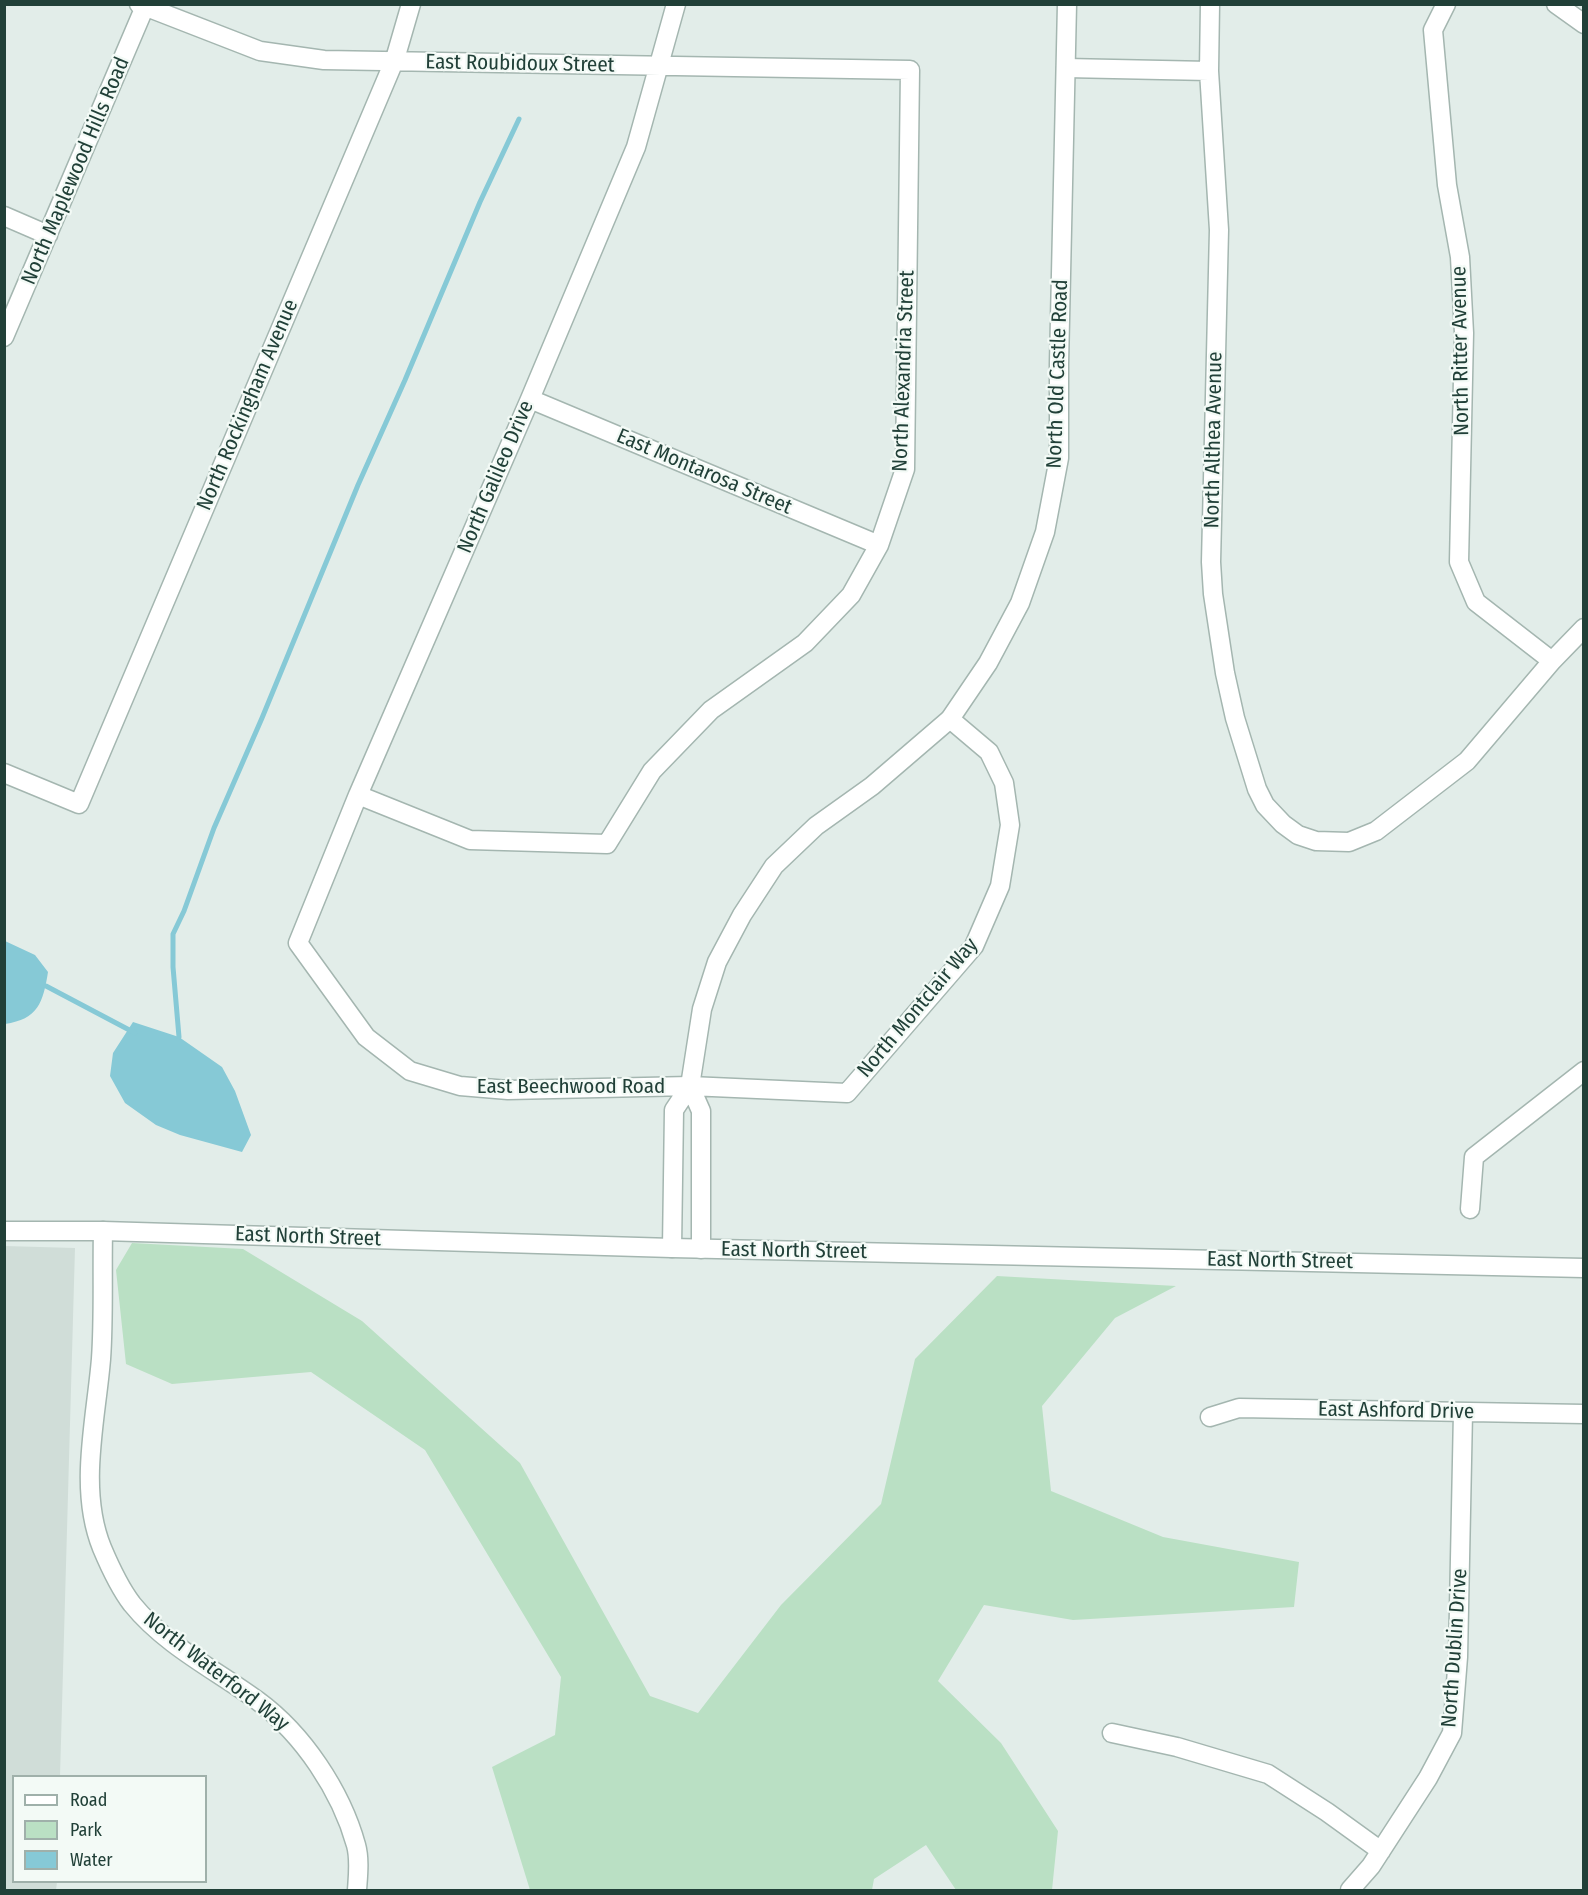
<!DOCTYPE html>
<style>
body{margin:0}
#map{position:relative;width:1588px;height:1895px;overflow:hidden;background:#e2ede9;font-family:"Fira Sans Condensed",sans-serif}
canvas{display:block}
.frame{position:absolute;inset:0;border:6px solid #214038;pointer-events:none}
.legend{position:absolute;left:12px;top:1775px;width:195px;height:108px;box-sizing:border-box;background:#f3faf6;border:2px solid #9fb0aa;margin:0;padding:8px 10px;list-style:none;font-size:18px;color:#214038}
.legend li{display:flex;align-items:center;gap:12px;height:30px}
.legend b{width:30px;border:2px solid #9fb0aa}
</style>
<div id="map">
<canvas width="1588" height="1895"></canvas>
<div class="frame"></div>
<ul class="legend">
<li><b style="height:8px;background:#fff"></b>Road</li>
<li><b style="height:16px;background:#bae0c4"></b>Park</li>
<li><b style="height:16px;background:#86c9d6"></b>Water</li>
</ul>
</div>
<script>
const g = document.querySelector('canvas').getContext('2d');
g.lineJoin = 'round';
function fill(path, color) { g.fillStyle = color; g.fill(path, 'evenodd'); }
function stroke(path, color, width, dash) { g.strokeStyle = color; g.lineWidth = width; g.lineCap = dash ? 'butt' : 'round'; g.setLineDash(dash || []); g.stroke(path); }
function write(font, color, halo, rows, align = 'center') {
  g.font = font + ' "Fira Sans Condensed",sans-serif'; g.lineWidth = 4.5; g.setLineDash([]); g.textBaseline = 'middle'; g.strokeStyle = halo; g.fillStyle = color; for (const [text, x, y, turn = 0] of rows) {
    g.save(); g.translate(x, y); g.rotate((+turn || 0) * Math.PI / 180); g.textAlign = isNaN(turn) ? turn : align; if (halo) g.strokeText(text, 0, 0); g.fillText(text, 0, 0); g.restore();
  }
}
fill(new Path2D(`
 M5 1246 75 1248 60 1776H14V1882H57L56 1890H5Z`), '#d0ddd8');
fill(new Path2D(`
 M132 1243 243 1249 362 1321 520 1463 650 1696 698 1713 781 1605 881 1504 915 1359 997 1276 1176 1286 1115 1318 1042 1406 1051 1491 1163 1537 1299 1562 1294 1607 1073 1620 984 1605 938 1681 1001 1743 1058 1831 1052 1890H956L926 1845 874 1879 872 1890H530L492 1767 555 1735 561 1677 425 1450 311 1372 172 1384 126 1364 116 1270Z`), '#bae0c4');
fill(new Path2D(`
 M5 941 35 955 48 972C43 1003 38 1019 5 1024Z
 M133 1022 179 1037 222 1067 235 1091 251 1135 242 1152 180 1135 156 1125 125 1103 110 1076 113 1053Z`), '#86c9d6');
stroke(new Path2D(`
 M46 986 135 1033
 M179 1037 173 967V934L184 911 214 828 262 718 358 485 405 380 480 202 519 119`), '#86c9d6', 5);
const minor = new Path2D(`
 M139 4 260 51 324 60 910 70 905 469 879 545 851 595 805 643 711 710 652 771 607 844 470 840 358 795
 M676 4 636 147 530 399 358 795 298 943 366 1037 410 1071 460 1086 508 1090 690 1086 847 1093 974 946 1000 886 1010 825 1004 783 989 752 950 719
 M1210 4 1209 71 1219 230 1211 562 1213 594 1225 673 1235 718 1257 789 1265 805 1283 824 1298 835 1316 841 1349 842 1376 831 1467 761 1552 661 1584 628
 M1446 4 1433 30 1447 185 1460 257 1464 333 1459 562 1476 602 1552 661
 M1556 4 1584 24
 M1066 68 1209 71
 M4 216 48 235
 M4 337 146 4
 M530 399 879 545
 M4 773 79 804 395 59 411 4
 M690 1086 701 1111V1249
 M1470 1209 1474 1157 1584 1071
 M103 1231C102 1273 104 1317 101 1359 96 1420 78 1489 102 1548 110 1567 119 1587 132 1604 166 1646 216 1670 258 1701 303 1734 341 1791 356 1845 360 1859 358 1876 357 1890
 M672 1248 674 1110 690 1086
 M1210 1417 1239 1408 1584 1414
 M1112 1733 1177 1747 1268 1774 1327 1812 1381 1851
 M1350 1890 1371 1866 1428 1778 1452 1733 1458 1657 1463 1412`);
const tertiary = new Path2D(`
 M690 1086 702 1009 717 962 742 915 774 866 816 826 872 786 950 719 988 663 1020 603 1045 532 1059 458V364L1067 4
 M4 1231H103L672 1248 1584 1268`);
stroke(minor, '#a4b6b0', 21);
stroke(tertiary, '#a4b6b0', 21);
stroke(minor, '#fff', 18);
stroke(tertiary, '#fff', 18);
write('21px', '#214038', '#f3faf6', [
 ["East Roubidoux Street",520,64,1],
 ["North Maplewood Hills Road",76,171,-67],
 ["North Ritter Avenue",1461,351,-91],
 ["North Alexandria Street",904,371,-88],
 ["North Old Castle Road",1058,374,-88],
 ["North Rockingham Avenue",248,405,-67],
 ["North Althea Avenue",1214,440,-89],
 ["East Montarosa Street",704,472,23],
 ["North Galileo Drive",496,477,-67],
 ["North Montclair Way",918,1008,-50],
 ["East Beechwood Road",571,1087],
 ["East North Street",308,1237,2],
 ["East North Street",794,1251,1],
 ["East North Street",1280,1261,1],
 ["East Ashford Drive",1396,1411,1],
 ["North Dublin Drive",1455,1648,-86],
 ["North Waterford Way",216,1672,38]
]);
</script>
